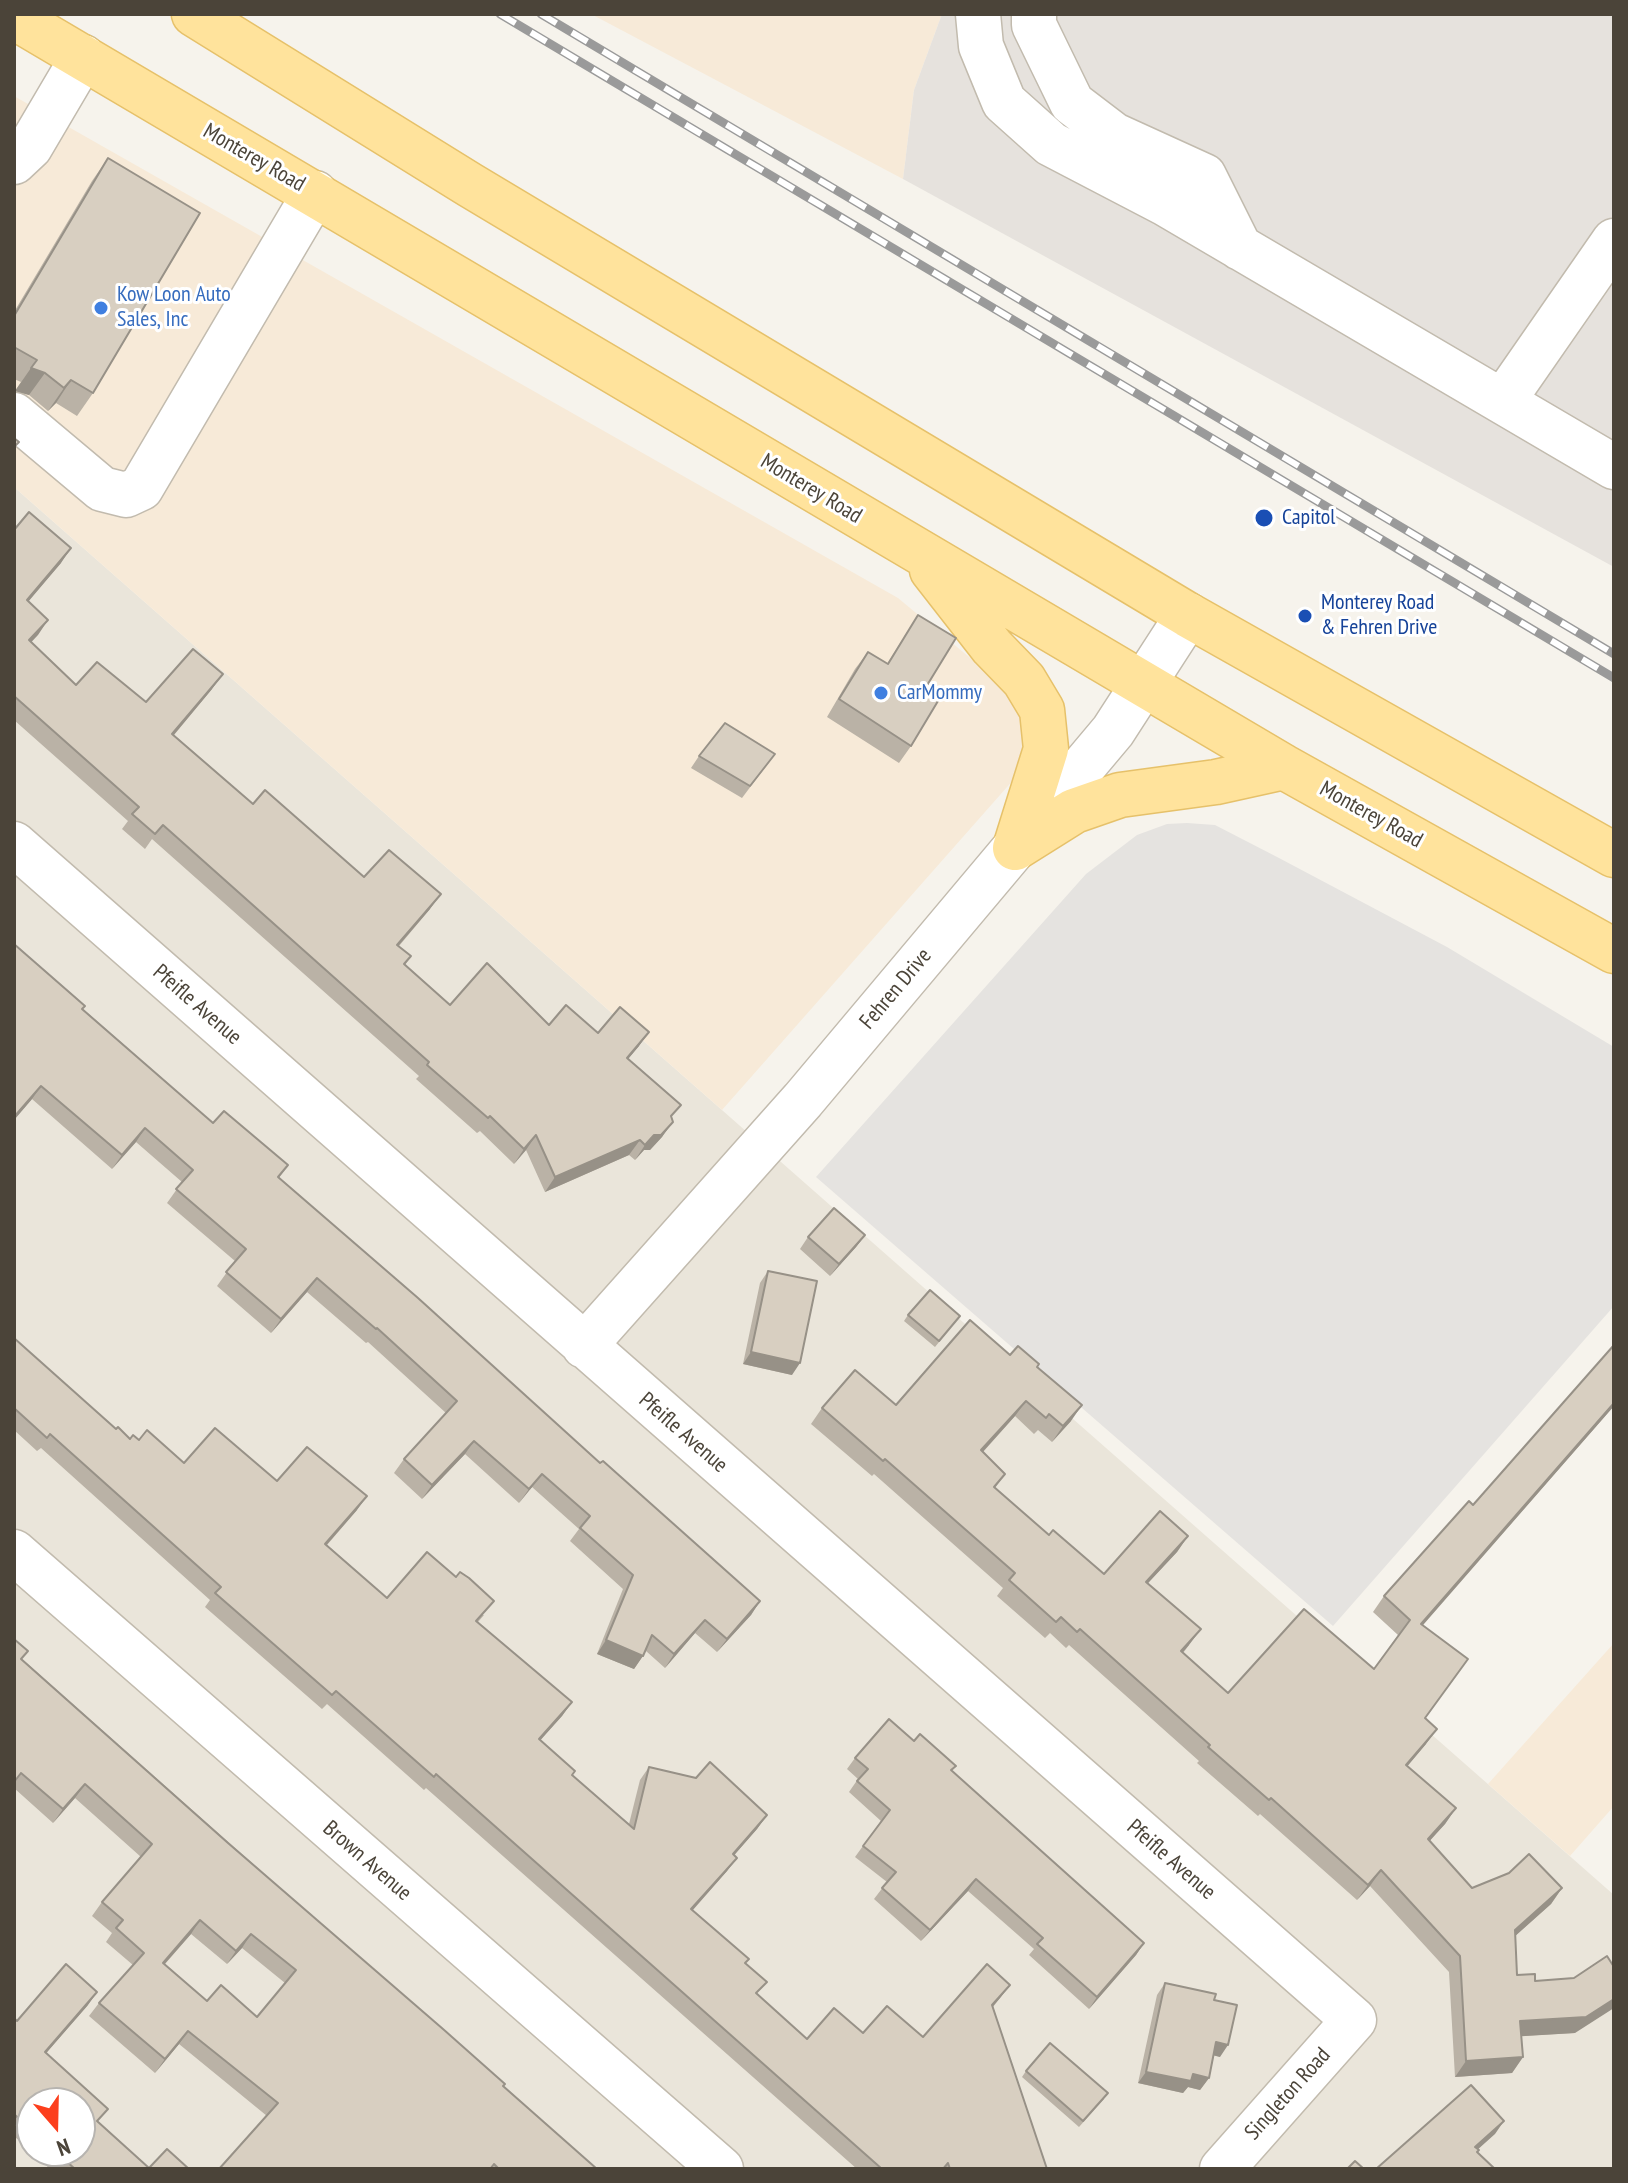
<!DOCTYPE html>
<style>
body{margin:0}
#map{position:relative;width:1628px;height:2183px;overflow:hidden;background:#f6f3ec;font-family:"PT Sans Narrow",sans-serif}
canvas{display:block}
.frame{position:absolute;inset:0;border:16px solid #4b4439;pointer-events:none}
.north{position:absolute;left:16px;top:2087px;width:80px;height:80px;box-sizing:border-box;background:#fff;border:2px solid #b7b4b0;border-radius:50%;rotate:160deg;font-size:22px;font-weight:700;line-height:32px;text-align:center;color:#4b4439}
.north::after{content:'';display:block;margin:auto;width:28px;height:36px;background:#fc3f1d;clip-path:polygon(50% 0,100% 100%,50% 72%,0 100%)}
</style>
<div id="map">
<canvas width="1628" height="2183"></canvas>
<div class="frame"></div>
<div class="north">N</div>
</div>
<script>
const g = document.querySelector('canvas').getContext('2d');
g.lineJoin = 'round';
function fill(path, color) { g.fillStyle = color; g.fill(path, 'evenodd'); }
function stroke(path, color, width, dash) { g.strokeStyle = color; g.lineWidth = width; g.lineCap = dash ? 'butt' : 'round'; g.setLineDash(dash || []); g.stroke(path); }
function write(font, color, halo, rows, align = 'center') {
  g.font = font + ' "PT Sans Narrow",sans-serif'; g.lineWidth = 6; g.setLineDash([]); g.textBaseline = 'middle'; g.strokeStyle = halo; g.fillStyle = color; for (const [text, x, y, turn = 0] of rows) {
    g.save(); g.translate(x, y); g.rotate((+turn || 0) * Math.PI / 180); g.textAlign = isNaN(turn) ? turn : align; if (halo) g.strokeText(text, 0, 0); g.fillText(text, 0, 0); g.restore();
  }
}
fill(new Path2D(`
 M14 487 1614 1895V2169H14ZM32 2103H80V2151H32Z`), '#eae5da');
fill(new Path2D(`
 M591 14H942L914 90 903 179Z
 M14 96 898 598 1004 686 1029 733 1015 778 722 1110 14 487Z
 M1614 1643V1806L1570 1856 1488 1784Z`), '#f7ead8');
fill(new Path2D(`
 M942 14H1614V567L903 179 914 90Z`), '#e6e2dd');
fill(new Path2D(`
 M1187 823 1215 825 1279 858 1447 947 1614 1047V1306L1333 1626 816 1177 1086 874 1137 835 1167 824Z`), '#e5e3e0');
const minor = new Path2D(`
 M978 14 981 46 1004 102 1051 144 1166 204 1614 467
 M1034 14V25L1072 103 1114 135 1204 176 1240 248
 M14 162 30 147 83 57
 M1503 401 1614 241
 M14 415 102 489 126 495 141 488 315 193
 M14 844 1354 2020 1222 2169
 M584 1346 803 1100 1113 731 1188 615
 M14 1552 721 2169`);
const major = new Path2D(`
 M194 14 470 185 1188 615 1614 855
 M14 17 1284 767 1614 951
 M932 570 992 647 1024 680 1042 710 1046 749 1015 848
 M1015 848 1074 811 1120 795 1216 782 1284 767`);
stroke(minor, '#c2bbae', 47);
stroke(major, '#e6c16a', 47);
stroke(minor, '#fff', 44);
stroke(major, '#ffe39c', 44);
const rail = new Path2D(`
 M500 14 1614 678
 M541 14 1614 654`);
stroke(rail, '#9a9a9a', 9);
stroke(rail, '#fff', 6, [18]);
fill(new Path2D(`
 M108 158 93 393 77 416 56 403 48 411 29 395 15 391 21 382 14 379V312L92 181Z
 M14 530 61 563 28 601 48 620 31 642 76 685 146 702 212 689 174 735 253 804 364 877 430 909 399 946 411 956 405 965 450 1005 598 1033 639 1046 628 1059 672 1118 662 1137 650 1150H644L635 1160 629 1155 545 1192 526 1150 514 1164 480 1131 477 1133 416 1079 419 1076 152 839 145 849 122 829 128 821 14 720Z
 M918 615 926 687 911 746 899 763 827 717 855 669 868 652 887 664Z
 M775 754 742 798 691 768 699 756Z
 M14 944 83 1009 213 1123 288 1165 279 1178 600 1463 760 1601 751 1615 717 1652 695 1633 665 1668 646 1651 634 1669 597 1654 623 1589 570 1541 579 1529 532 1487 519 1503 465 1454 422 1499 394 1473 404 1459 446 1413 368 1342 366 1343 307 1292 271 1333 217 1286 235 1261 167 1203 182 1182 136 1142 112 1169 32 1099 14 1120Z
 M865 1235 856 1247 830 1276 800 1249 808 1237Z
 M768 1271 792 1375 743 1364 760 1283Z
 M908 1315 960 1316 935 1347 904 1321Z
 M14 1338 116 1429 130 1439 139 1440 184 1463 277 1481 357 1510 327 1545 387 1598 484 1615 478 1622 572 1702 562 1716 540 1740 575 1771 572 1775 629 1824 640 1780 649 1767 767 1815 757 1829 734 1855 727 1871 693 1910 746 1964 758 1995 807 2039 863 2033 923 2037 1010 1985 993 2007 1047 2169H857L426 1788 424 1790 327 1704 322 1709 205 1607 210 1600 41 1448 37 1451 14 1430Z
 M1614 1345V1406L1422 1625 1426 1744 1407 1766 1456 1808 1445 1824 1429 1841 1472 1888H1562L1551 1904 1515 1936 1517 1975 1535 1981 1575 2033 1521 2036 1523 2057 1512 2073 1455 2077 1449 1972 1370 1886 1357 1900 1260 1814 1258 1816 1197 1763 1199 1761 1069 1645 1066 1648 1050 1633 1045 1638 997 1596 1003 1588 874 1474 872 1476 811 1424 822 1408 896 1405 1010 1355 1038 1367 1071 1421 1052 1442 1038 1430 1034 1434 1015 1416 983 1452 1005 1474 995 1488 1049 1535 1104 1574 1188 1536 1177 1552 1148 1583 1189 1645 1183 1653 1228 1693 1374 1669 1398 1635 1373 1612 1384 1596 1473 1505Z
 M14 1639 22 1659 597 2169H219L267 2116 179 2044 155 2073 89 2016 99 2003 133 1965 106 1942 112 1933 92 1916 102 1902 141 1857 75 1798 53 1823 14 1788ZM191 1934 227 1964 242 1948 285 1983 257 2017 207 2001 165 1964Z
 M914 1741 956 1766 952 1771 1144 1943 1136 1955 1089 2009 1029 1955 1034 1949 968 1891 921 1941 874 1899 887 1882 855 1857 881 1821 849 1792 858 1779 847 1769 855 1758Z
 M1165 1983 1214 2000 1220 2057 1214 2055 1209 2078 1200 2090 1188 2087 1183 2093 1138 2083 1157 1995Z
 M88 2005 46 2053 98 2122 149 2168 189 2169H50L14 2136V2018L17 2021ZM32 2103 80 2151H32Z
 M1026 2071 1104 2099 1079 2127 1022 2077Z`), '#bab2a6');
fill(new Path2D(`
 M31 368 45 373 29 395 15 391Z
 M71 380 56 403 48 411 64 388Z
 M71 548 61 563 17 615 27 600Z
 M48 620 38 635 19 655 29 640Z
 M223 674 212 689 162 749 172 734Z
 M441 894 430 909 387 959 397 945Z
 M649 1032 639 1046 617 1072 627 1058Z
 M41 1086 32 1099 14 1120V1117Z
 M673 1122 662 1137 650 1150H644L635 1160 645 1145 654 1135Z
 M145 1128 136 1142 112 1169 122 1155Z
 M536 1135 526 1150 514 1164 524 1149Z
 M640 1140 629 1155 545 1192 555 1177Z
 M865 1235 856 1247 830 1276 839 1264Z
 M317 1278 307 1292 271 1333 281 1319Z
 M751 1352 800 1363 792 1375 743 1364Z
 M1026 1401 1015 1416 970 1466 981 1450Z
 M1614 1403V1406L1410 1640 1421 1624Z
 M1082 1405 1071 1421 1052 1442 1063 1426Z
 M474 1441 465 1454 422 1499 432 1485Z
 M542 1474 532 1487 519 1503 529 1489Z
 M367 1496 357 1510 316 1557 325 1544Z
 M1188 1536 1177 1552 1135 1597 1146 1582Z
 M760 1601 751 1615 717 1652 727 1639Z
 M705 1620 695 1633 665 1668 674 1654Z
 M1201 1629 1189 1645 1170 1667 1181 1651Z
 M606 1640 643 1656 634 1669 597 1654Z
 M572 1702 562 1716 529 1753 539 1739Z
 M1437 1729 1426 1744 1395 1781 1406 1765Z
 M85 1784 75 1798 53 1823 63 1809Z
 M1456 1808 1445 1824 1417 1855 1428 1839Z
 M767 1815 757 1829 723 1868 733 1854Z
 M737 1858 727 1871 682 1922 691 1909Z
 M1381 1870 1370 1886 1357 1900 1368 1885Z
 M976 1879 968 1891 921 1941 930 1930Z
 M1562 1888 1551 1904 1504 1946 1515 1930Z
 M200 1920 191 1934 154 1976 163 1963Z
 M251 1934 242 1948 227 1964 236 1951Z
 M1144 1943 1136 1955 1089 2009 1097 1997Z
 M1010 1985 1000 1998 982 2019 992 2005Z
 M97 1992 88 2005 35 2066 45 2052Z
 M1614 1999V2008L1575 2033 1509 2037 1520 2021Z
 M188 2031 179 2044 155 2073 165 2059Z
 M1216 2042 1228 2045 1220 2057 1208 2054Z
 M1523 2057 1512 2073 1455 2077 1466 2061Z
 M1146 2072 1193 2074 1209 2078 1200 2090 1188 2087 1183 2093 1138 2083Z
 M1504 2121 1495 2134 1466 2160 1475 2147Z`), '#979187');
const building = new Path2D(`
 M108 158 200 213 93 393 71 380 64 388 45 373 31 368 37 360 14 347V316Z
 M14 438 19 442 14 447Z
 M29 512 71 548 27 600 48 620 29 640 76 685 97 662 146 702 193 649 223 674 172 734 253 804 265 790 364 877 389 850 441 894 397 945 411 956 404 964 450 1005 487 963 549 1025 566 1005 598 1033 620 1007 649 1032 627 1058 681 1105 671 1116 673 1122 661 1135H654L645 1145 640 1140 555 1177 536 1135 524 1149 490 1116 488 1118 427 1065 429 1062 163 825 155 834 132 814 139 807 14 696V530Z
 M918 615 956 638 926 687 941 696 911 746 839 699 868 652 888 664Z
 M725 723 775 754 750 786 699 756Z
 M14 944 85 1006 82 1009 213 1123 224 1111 288 1165 278 1177 418 1298 600 1463 603 1461 760 1601 727 1639 705 1620 674 1654 652 1635 643 1656 606 1640 633 1575 580 1528 590 1516 542 1474 529 1489 474 1441 432 1485 404 1459 457 1401 377 1328 376 1329 317 1278 281 1319 226 1272 246 1249 176 1189 193 1170 145 1128 122 1155 41 1086 14 1117Z
 M834 1208 865 1235 839 1264 808 1237Z
 M768 1271 817 1281 800 1363 751 1352Z
 M930 1290 960 1316 939 1341 908 1315Z
 M970 1320 1010 1355 1018 1346 1039 1364 1037 1367 1082 1405 1063 1426 1049 1414 1046 1418 1026 1401 981 1450 1005 1474 994 1487 1049 1535 1053 1530 1104 1574 1160 1511 1188 1536 1146 1582 1201 1629 1181 1651 1228 1693 1304 1609 1374 1669 1410 1620 1384 1596 1469 1501 1473 1505 1614 1345V1403L1421 1624 1468 1659 1425 1718 1437 1729 1406 1765 1456 1808 1428 1839 1472 1888 1509 1873 1529 1854 1562 1888 1515 1930 1517 1975 1535 1974V1981L1574 1978 1607 1956 1614 1967V1999L1586 2017 1520 2021 1523 2057 1466 2061 1460 1956 1381 1870 1368 1885 1271 1798 1269 1800 1208 1747 1210 1745 1080 1629 1077 1632 1061 1617 1056 1622 1009 1580 1015 1573 885 1459 883 1461 822 1408 855 1370 896 1405Z
 M14 1338 116 1429 118 1427 130 1439 133 1435 139 1440 147 1430 184 1463 215 1428 277 1481 307 1447 367 1496 325 1544 387 1598 427 1552 456 1577 460 1572 469 1578 494 1601 476 1621 572 1702 539 1739 575 1771 572 1775 634 1829 649 1767 696 1778 710 1762 767 1815 733 1854 737 1858 691 1909 749 1959 745 1963 767 1982 756 1993 807 2039 834 2008 863 2033 887 2006 923 2037 987 1964 1010 1985 992 2005 1047 2169H950L948 2163 943 2169H882L436 1774 434 1777 336 1691 332 1695 215 1593 221 1587 50 1434 47 1438 14 1408Z
 M14 1639 28 1651 21 1659 228 1843 443 2029 505 2084 503 2086 597 2169H499L494 2164 490 2169H219L278 2103 188 2031 165 2059 99 2003 144 1953 116 1928 123 1920 102 1902 152 1844 85 1784 63 1809 21 1773 14 1782ZM200 1920 236 1951 251 1934 296 1970 257 2017 221 1985 207 2001 163 1963Z
 M889 1719 914 1741 920 1734 956 1766 951 1770 1144 1943 1097 1997 1037 1944 1043 1938 976 1879 930 1930 882 1888 896 1872 863 1846 890 1810 857 1781 868 1769 855 1758Z
 M66 1964 97 1992 45 2052 108 2109 97 2121 149 2168 167 2149 189 2169H75L55 2151H80V2103H32V2131L14 2114V2018L17 2021Z
 M1165 1983 1216 1994 1214 2000 1237 2005 1228 2045 1216 2042 1209 2078 1193 2074 1191 2081 1146 2072Z
 M1050 2043 1108 2093 1083 2121 1026 2071Z
 M1471 2085 1504 2121 1475 2147 1479 2150 1477 2152 1495 2169H1376Z
 M1355 2161 1364 2169H1347Z`);
fill(building, '#d8cfc1');
stroke(building, '#979187', 2);
for (const [x, y, r, color] of [
 [101,308,8,"#3f7fe0"],
 [1264,518,10,"#1a4fb4"],
 [1305,616,8,"#1a4fb4"],
 [881,693,8,"#3f7fe0"]
]) { const dot = new Path2D(); dot.arc(x, y, r, 0, 2 * Math.PI); g.fillStyle = color; g.fill(dot); stroke(dot, '#fff', 3); }
write('22px', '#4b4439', '#fff', [
 ["Monterey Road",254,158,30],
 ["Monterey Road",811,489,31],
 ["Monterey Road",1371,815,29],
 ["Fehren Drive",896,989,-50],
 ["Pfeifle Avenue",197,1005,41],
 ["Pfeifle Avenue",683,1433,41],
 ["Pfeifle Avenue",1171,1860,41],
 ["Brown Avenue",367,1861,41],
 ["Singleton Road",1288,2094,-48]
]);
write('22px', '#366cbe', '#fff', [
 ["Kow Loon Auto",117,295],
 ["Sales, Inc",117,320],
 ["CarMommy",897,693]
], 'left');
write('22px', '#164399', '#fff', [
 ["Capitol",1282,518],
 ["Monterey Road",1321,603],
 ["& Fehren Drive",1321,628]
], 'left');
</script>
